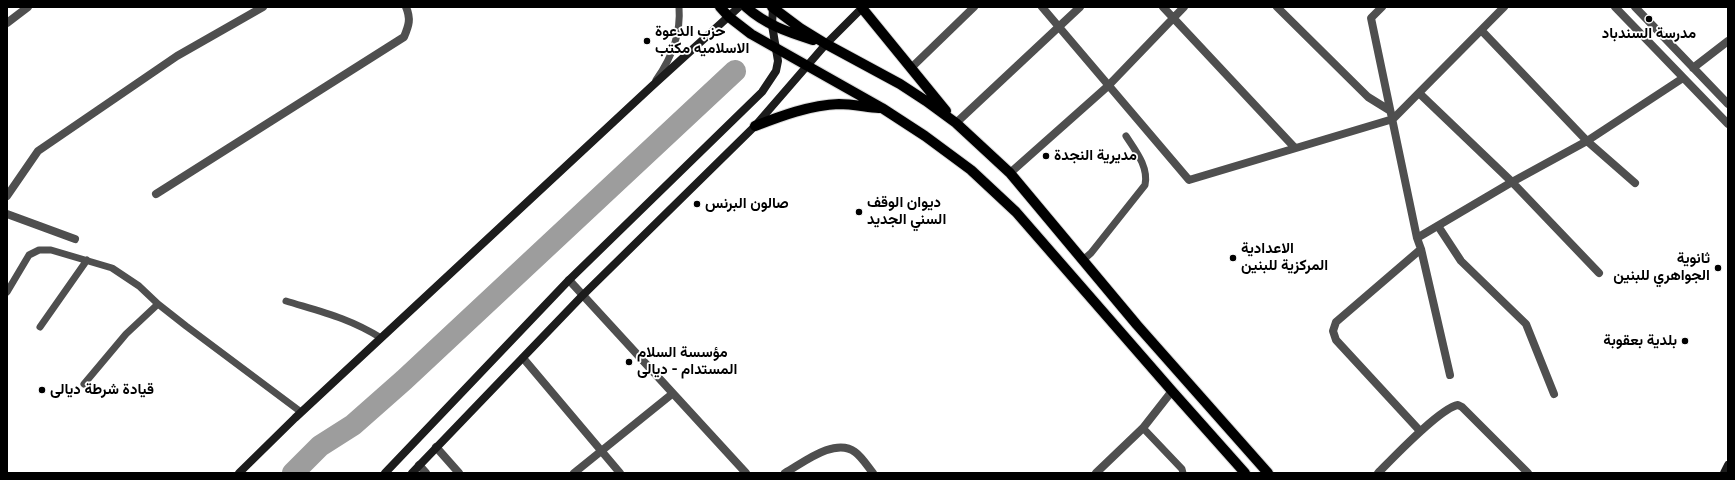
<!DOCTYPE html>
<meta charset="utf-8">
<style>
body{margin:0}
#map{position:relative;width:1735px;height:480px;overflow:hidden;background:#fff;font-family:Figtree,sans-serif}
canvas{display:block}
.frame{position:absolute;inset:0;border:8px solid #000;pointer-events:none}
</style>
<div id="map">
<canvas width="1735" height="480"></canvas>
<div class="frame"></div>
</div>
<script>
const g = document.querySelector('canvas').getContext('2d');
g.lineJoin = 'round';
function stroke(path, color, width, dash) { g.strokeStyle = color; g.lineWidth = width; g.lineCap = dash ? 'butt' : 'round'; g.setLineDash(dash || []); g.stroke(path); }
function write(font, color, halo, rows, align = 'center') {
  g.font = font + ' Figtree,Vazirmatn,sans-serif'; g.lineWidth = 3.5; g.setLineDash([]); g.textBaseline = 'middle'; g.strokeStyle = halo; g.fillStyle = color; for (const [text, x, y, turn = 0] of rows) {
    g.save(); g.translate(x, y); g.rotate((+turn || 0) * Math.PI / 180); g.textAlign = isNaN(turn) ? turn : align; if (halo) g.strokeText(text, 0, 0); g.fillText(text, 0, 0); g.restore();
  }
}
stroke(new Path2D(`
 M293 473 320 446 353 425 404 380 735 71`), '#9d9d9d', 22);
const primary = new Path2D(`
 M720 7 729 17 751 34 882 108 925 136 971 170 1016 212 1172 391 1245 473
 M746 7C766 25 788 32 813 40
 M772 7 800 28 826 44 900 84 926 101 956 123 1010 173 1137 325 1268 473
 M862 8 946 111
 M755 126C781 116 810 105 839 104 852 104 866 107 879 108`);
stroke(primary, '#dbdbdb', 12);
stroke(new Path2D(`
 M656 80C671 59 681 33 679 7
 M1083 260 1091 253 1145 185C1149 167 1135 150 1126 136
 M7 292 29 255 39 250H51L112 268 139 286 158 304
 M286 301C322 312 349 318 381 338
 M40 327 87 260
 M84 384 126 334 158 304 186 326 301 412
 M1143 428 1182 469 1183 473`), '#4f4f4f', 7);
stroke(new Path2D(`
 M1042 7 1189 180 1393 119 1504 7
 M1163 7 1295 148
 M1277 7 1368 97 1389 110
 M1382 7 1371 18 1417 238 1421 249 1450 375
 M1615 7 1728 124
 M1635 7 1728 104
 M7 23 28 7
 M1482 31 1587 141 1635 183
 M911 68 974 7
 M1693 68 1728 41
 M1419 93 1512 182 1599 273
 M956 123 1080 7
 M1010 173 1108 86 1184 7
 M156 194 404 37C409 25 411 19 406 7
 M7 196 38 151 177 56 263 7
 M7 214 75 239
 M1438 226 1461 261 1526 324 1554 394
 M1417 238 1512 182 1587 141 1683 78
 M569 280 746 473
 M523 358 620 473
 M1420 431 1336 340 1333 331 1336 322 1421 249
 M436 447 459 473
 M419 465 426 473
 M574 473 672 394
 M785 473C803 463 835 437 855 452 862 457 868 467 873 473
 M1096 473 1143 428 1172 391
 M1378 473C1392 459 1440 408 1458 405L1462 407 1528 473`), '#4f4f4f', 8);
stroke(new Path2D(`
 M239 473 295 418 651 87 739 7
 M385 473 569 280 762 92 776 71 778 61 772 25 773 7
 M412 473 582 296 755 126 826 44 863 7
 M1724 473 1728 465`), '#1c1c1c', 8);
stroke(primary, '#000', 10);
for (const [x, y, r, color] of [
 [1649,19,4,"#000"],
 [647,41,4,"#000"],
 [1046,156,4,"#000"],
 [697,204,4,"#000"],
 [859,212,4,"#000"],
 [1233,258,4,"#000"],
 [1718,268,4,"#000"],
 [1685,341,4,"#000"],
 [629,362,4,"#000"],
 [42,390,4,"#000"]
]) { const dot = new Path2D(); dot.arc(x, y, r, 0, 2 * Math.PI); g.fillStyle = color; g.fill(dot); stroke(dot, '#fff', 1.5); }
write('bold 15px', '#000', '#fff', [
 ["حزب الدعوة",655,32],
 ["الاسلاميه مكتب",655,49],
 ["مدرسة السندباد",1649,34,"center"],
 ["مديرية النجدة",1054,156],
 ["ديوان الوقف",867,203],
 ["السني الجديد",867,220],
 ["صالون البرنس",705,204],
 ["الاعدادية",1241,249],
 ["المركزية للبنين",1241,266],
 ["ثانوية",1710,259,"right"],
 ["الجواهري للبنين",1710,276,"right"],
 ["بلدية بعقوبة",1677,341,"right"],
 ["مؤسسة السلام",637,353],
 ["المستدام - ديالى",637,370],
 ["قيادة شرطة ديالى",50,390]
], 'left');
</script>
